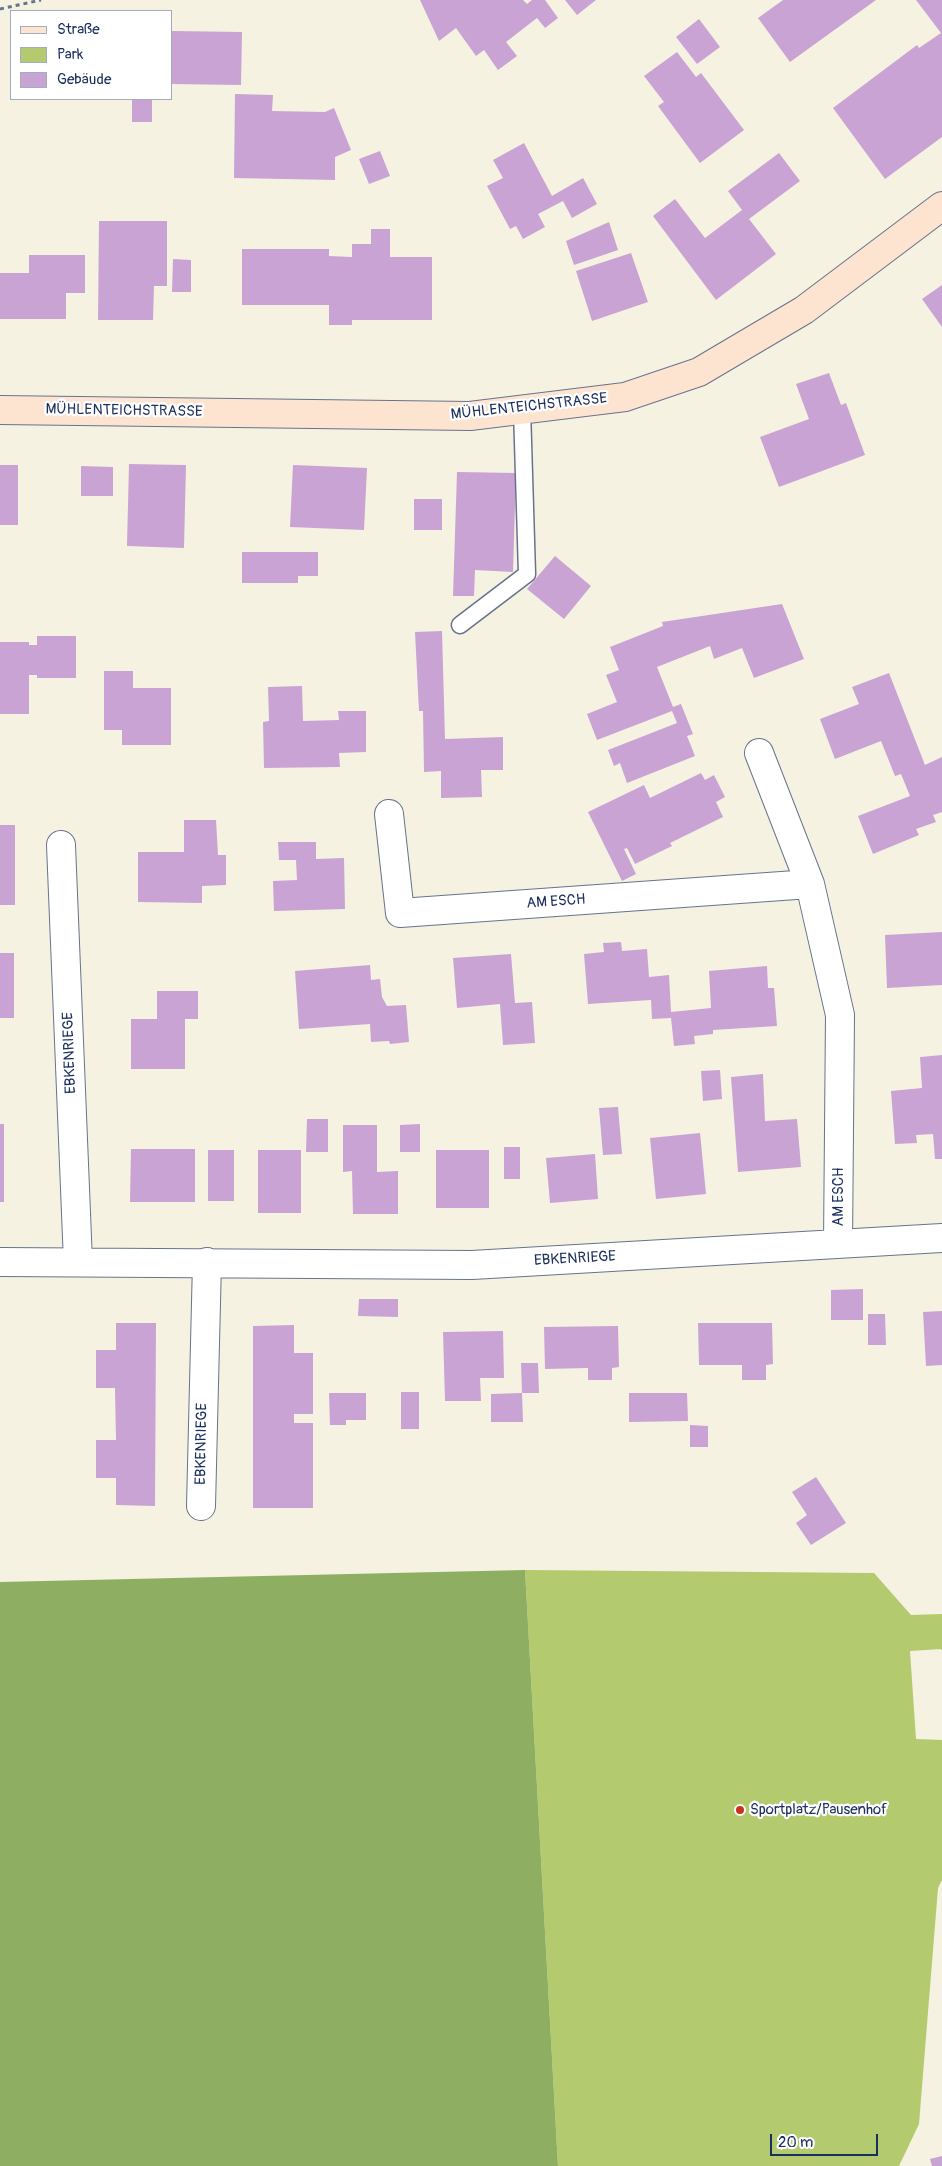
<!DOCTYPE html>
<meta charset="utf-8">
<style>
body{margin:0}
#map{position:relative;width:942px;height:2166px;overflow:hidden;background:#f5f2e1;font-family:Pangolin,sans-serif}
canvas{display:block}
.legend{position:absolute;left:10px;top:10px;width:162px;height:90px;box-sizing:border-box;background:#fff;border:1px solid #a4acbf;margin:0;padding:6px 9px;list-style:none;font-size:15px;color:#1b2f5e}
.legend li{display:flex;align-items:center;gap:10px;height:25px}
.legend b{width:25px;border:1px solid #a4acbf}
.scale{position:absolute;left:770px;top:2134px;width:108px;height:22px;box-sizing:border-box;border:2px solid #1b2f5e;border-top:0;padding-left:6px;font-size:15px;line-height:18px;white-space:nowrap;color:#1b2f5e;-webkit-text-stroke:4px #fff;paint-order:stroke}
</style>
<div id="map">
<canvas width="942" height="2166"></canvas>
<ul class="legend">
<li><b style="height:6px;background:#fde4d0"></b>Straße</li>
<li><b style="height:14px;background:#b3ca6e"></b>Park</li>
<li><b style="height:14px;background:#c9a3d4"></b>Gebäude</li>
</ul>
<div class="scale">20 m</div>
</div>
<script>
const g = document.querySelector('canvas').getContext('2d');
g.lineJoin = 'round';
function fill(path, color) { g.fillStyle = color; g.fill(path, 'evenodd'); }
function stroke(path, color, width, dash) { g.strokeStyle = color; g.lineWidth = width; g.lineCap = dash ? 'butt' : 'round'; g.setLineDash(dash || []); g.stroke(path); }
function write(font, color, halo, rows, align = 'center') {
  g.font = font + ' Pangolin,sans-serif'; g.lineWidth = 4.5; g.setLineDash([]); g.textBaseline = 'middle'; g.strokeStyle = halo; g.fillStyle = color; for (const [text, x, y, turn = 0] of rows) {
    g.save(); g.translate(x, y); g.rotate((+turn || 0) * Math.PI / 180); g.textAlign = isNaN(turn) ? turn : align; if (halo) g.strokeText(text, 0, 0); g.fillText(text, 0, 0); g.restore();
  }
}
fill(new Path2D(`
 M525 1570 874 1573 911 1615 942 1614V1651L941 1649 910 1651 916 1739 942 1740V1880L938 1888 919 2124 899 2166H558Z`), '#b3ca6e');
fill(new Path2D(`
 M525 1570 558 2166H0V1582Z`), '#8eae61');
fill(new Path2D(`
 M420 0H523L527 4 532 0H545L558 18 545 28 537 18 506 42 517 56 498 70 484 50 476 56 456 28 439 41Z
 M565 0H596L577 15Z
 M783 0H876L790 62 758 18Z
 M916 0H942V137L885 179 833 108 917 45 919 48 941 33Z
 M699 19 720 47 697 64 676 37Z
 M172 31 242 32 241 85 171 84Z
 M677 52 696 77 701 73 744 130 700 163 658 106 664 102 644 76Z
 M235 94 273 95 272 111 325 112 334 108 351 150 335 157V180L234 178Z
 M132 99H152V122H132Z
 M524 143 552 196 583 178 597 204 572 218 563 201 538 214 545 227 523 239 516 226 510 229 487 186 503 178 493 160Z
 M380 151 390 176 369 184 359 159Z
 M779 153 800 181 749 219 776 254 716 300 653 216 675 199 705 238 742 210 728 191Z
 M99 221H167V286H154L153 320H98Z
 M609 222 618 250 574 265 566 241Z
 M371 229H390V257H432V320H352V325H329V305H242V249H329V256L352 257V244H371Z
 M631 253 648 302 592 321 576 271Z
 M29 255H85V293H66V319H0V273H29Z
 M173 259 191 260V292H172Z
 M942 285V327L922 299Z
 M829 373 841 405 846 403 865 455 779 487 760 437 809 419 796 384Z
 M129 464 186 465 184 548 127 546Z
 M0 465H18V525H0Z
 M293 465 367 468 364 530 290 527Z
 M81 466 113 467V496H81Z
 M457 472 516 473 513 572 475 570 474 596H453Z
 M414 499H442V530H414Z
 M242 552H318V576H298V583H242Z
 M555 556 591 586 564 619 527 589Z
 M782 604 804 659 754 678 742 648 714 659 710 646 657 667 673 707 681 704 693 734 687 736 695 756 627 783 620 763 614 766 608 750 677 723 672 711 597 740 587 714 617 702 606 675 619 670 610 647 663 626 662 622Z
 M442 631 445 739 503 737V770H481L482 797 441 798V771L424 772 423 711H419L415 632Z
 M37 636H76V678H37V675H29V714H0V642H29V645H37Z
 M104 671H133V688H171V745H122V730H104Z
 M889 673 925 765 942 757V812L933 815 936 822 916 829 919 835 873 854 858 816 910 796 901 774 895 776 881 741 835 759 820 719 859 704 852 687Z
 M302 686 303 721 339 720 338 711H366V752L339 753 340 767 264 768 263 722 269 721 268 687Z
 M701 773 705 780 714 775 725 797 716 802 723 817 670 843 672 846 635 864 627 848 624 849 636 874 622 881 588 812 644 785 650 798Z
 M184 820H216L218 855H226V885L202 886V903L138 902V852H184Z
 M0 825H15V905H0Z
 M278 842H316V859L344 858 345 909 274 911 273 881 297 880 296 860H279Z
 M942 932V985L887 988 885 935Z
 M621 942 622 951 647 949 649 977 669 975 671 1012 711 1008 709 971 767 966 768 988H774L777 1026 713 1030V1034L694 1036 695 1044 674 1046 671 1018 652 1019 651 1000 588 1004 584 954 604 952 603 943Z
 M0 953H14V1018H0Z
 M511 954 515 1003 532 1002 535 1043 503 1045 500 1004 457 1008 453 958Z
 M370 965 371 980 380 979 382 997 387 1006 406 1005 409 1042 390 1044 389 1041 371 1042 370 1024 299 1029 295 971Z
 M157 991H198V1019H185V1069H131V1019H157Z
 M942 1055V1159H935L933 1134 916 1135 917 1143 895 1144 891 1091 922 1088 920 1057Z
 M720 1070 722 1099 703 1101 701 1071Z
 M763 1074 765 1121 797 1119 801 1167 738 1172 731 1077Z
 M618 1107 622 1154 603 1155 599 1108Z
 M307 1119H328V1152H306Z
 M0 1124H4V1202H0Z
 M420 1124V1152H400V1125Z
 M343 1125H377V1172L398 1171V1214H353L352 1171 343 1172Z
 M700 1133 706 1194 656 1199 650 1138Z
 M504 1147H520V1179H504Z
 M131 1149H195V1202H130Z
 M208 1150H234V1201H208Z
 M258 1150H301V1213H258Z
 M436 1150H489V1208H436Z
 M595 1154 598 1199 550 1203 546 1158Z
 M863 1289V1320H831V1290Z
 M359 1299H398V1317L358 1316Z
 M942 1311V1365L926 1366 923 1312Z
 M868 1314H885L886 1345H868Z
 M116 1323H156L155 1506 116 1505V1478H96V1440H116L115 1388H96V1350H116Z
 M698 1323H772L773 1364 766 1365V1380H742V1365H699Z
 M294 1325V1353H313V1414H294V1423H313V1508H253V1326Z
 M618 1326 619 1367 612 1368V1380H588V1368L545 1369 544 1327Z
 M503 1331 504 1378H480L481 1401H445L443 1332Z
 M521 1363H538L539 1393H522L523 1422H491V1394L522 1393Z
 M401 1392H419V1429H401Z
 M329 1393H366V1420H346V1425H330Z
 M629 1393H687L688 1421 629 1422Z
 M690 1425 708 1426V1447H690Z
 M816 1477 846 1523 811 1545 796 1523 807 1515 792 1492Z
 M942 2156V2166H932L930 2159Z`), '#c9a3d4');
const lane = new Path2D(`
 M460 625 527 574 522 409`);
const street = new Path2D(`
 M759 753 810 884 840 1015 838 1244
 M389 814 400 913 810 884
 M61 845 78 1262
 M0 1262 472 1265 942 1238
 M201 1506 207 1262`);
const secondary = new Path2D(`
 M0 410 470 416 625 397 699 372 804 310 942 206`);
stroke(lane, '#67738c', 19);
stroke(street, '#67738c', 30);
stroke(secondary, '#67738c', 30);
stroke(new Path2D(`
 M0 9 41 0`), '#67738c', 3, [4, 4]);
stroke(lane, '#fff', 16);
stroke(street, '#fff', 28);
stroke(secondary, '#fde4d0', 28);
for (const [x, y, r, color] of [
 [740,1810,5,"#c8321e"]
]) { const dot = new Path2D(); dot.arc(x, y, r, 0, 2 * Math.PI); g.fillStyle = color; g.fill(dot); stroke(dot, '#fff', 2); }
write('15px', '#1b2f5e', '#fff', [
 ["MÜHLENTEICHSTRASSE",529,407,-6],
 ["MÜHLENTEICHSTRASSE",124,411,1],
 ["AM ESCH",556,902,-4],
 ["EBKENRIEGE",70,1053,-92],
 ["AM ESCH",839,1197,-90],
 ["EBKENRIEGE",575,1259,-3],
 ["EBKENRIEGE",202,1444,-89]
]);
write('15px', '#1b2f5e', '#fff', [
 ["Sportplatz/Pausenhof",750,1810]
], 'left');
</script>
